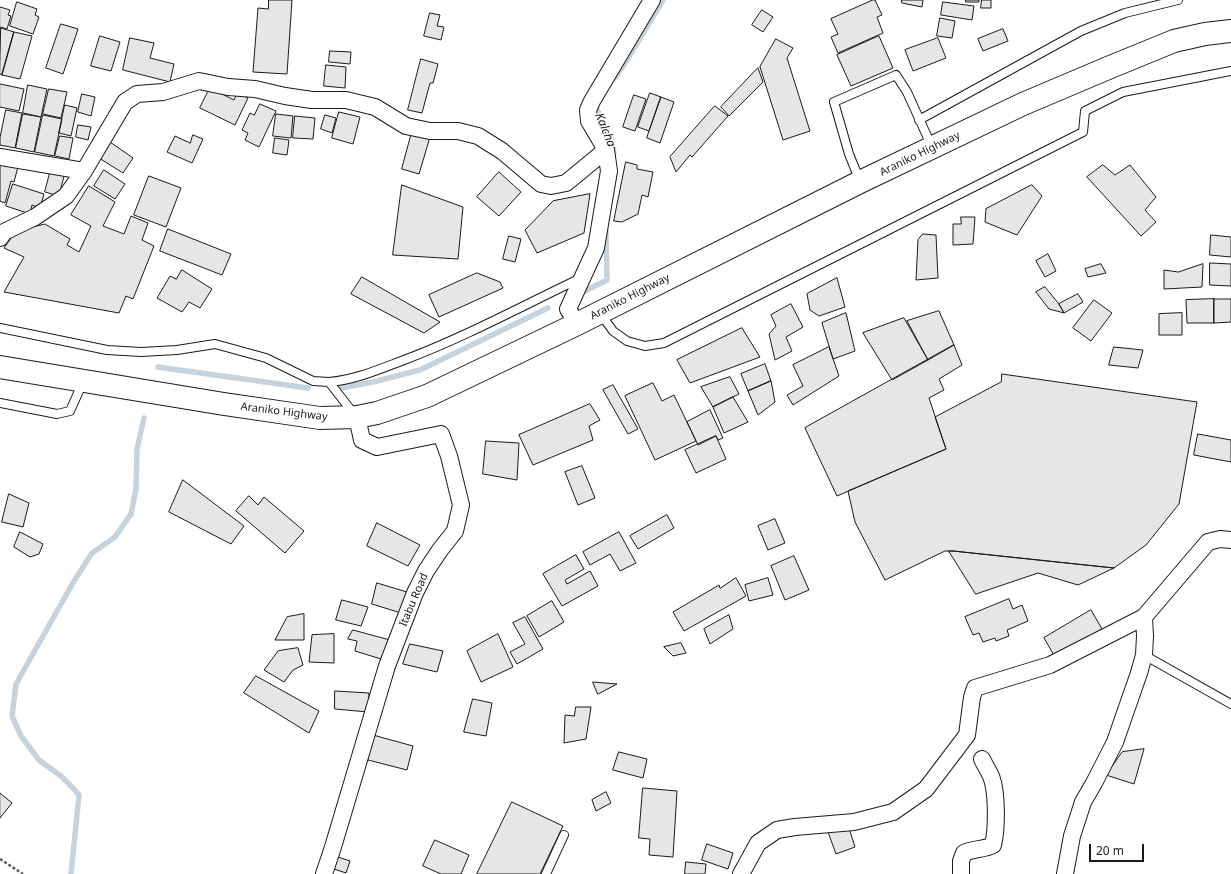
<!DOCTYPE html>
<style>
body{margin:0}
#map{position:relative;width:1231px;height:874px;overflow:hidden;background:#fff;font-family:"Noto Sans",sans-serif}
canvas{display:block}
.scale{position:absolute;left:1089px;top:844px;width:55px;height:18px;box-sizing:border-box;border:2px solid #1a1a1a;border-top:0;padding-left:5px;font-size:12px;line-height:14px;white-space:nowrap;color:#1a1a1a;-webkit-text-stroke:3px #fff;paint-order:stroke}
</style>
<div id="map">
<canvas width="1231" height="874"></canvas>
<div class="scale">20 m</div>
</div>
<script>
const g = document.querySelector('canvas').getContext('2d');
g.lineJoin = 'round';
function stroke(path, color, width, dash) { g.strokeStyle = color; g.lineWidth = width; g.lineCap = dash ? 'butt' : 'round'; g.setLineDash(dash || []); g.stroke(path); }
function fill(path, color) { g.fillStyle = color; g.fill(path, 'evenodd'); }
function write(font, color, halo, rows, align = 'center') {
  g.font = font + ' "Noto Sans",sans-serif'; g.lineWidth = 3; g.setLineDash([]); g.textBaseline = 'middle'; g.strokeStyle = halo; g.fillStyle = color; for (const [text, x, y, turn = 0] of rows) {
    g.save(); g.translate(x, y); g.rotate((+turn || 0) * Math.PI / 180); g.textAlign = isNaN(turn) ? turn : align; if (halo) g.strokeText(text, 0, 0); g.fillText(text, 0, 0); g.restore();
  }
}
stroke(new Path2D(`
 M615 78 627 60 663 0
 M595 104V105L611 138 614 153
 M579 294 607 280 606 231
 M158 367 308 388
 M341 388 373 382 420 370 548 308
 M71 874 79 795 73 788 61 776 39 760 21 736 12 716 16 684 74 581 92 553 115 537 131 514 136 489 137 449 144 418`), '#c6d2dc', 5.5);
const building = new Path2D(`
 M269 0H292L287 74 253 72 258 8 268 9Z
 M873 0H875L882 15 877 17 883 33 838 53 831 37 838 34 831 19Z
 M902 0H923L922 7 902 3Z
 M966 0H979V2H966Z
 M982 0H991V8H981Z
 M17 2 37 9 35 15 39 17 33 34 10 26Z
 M943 2 974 6 972 20 941 15Z
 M0 7 10 10 8 15 11 16 7 29 0 27Z
 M762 10 773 17 763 32 752 25Z
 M430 13 440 15 437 26 444 27 441 40 424 36Z
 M940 18 955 21 952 38 937 36Z
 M61 24 78 29 63 74 46 68Z
 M1 28 14 32 2 75 0 74Z
 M1003 29 1008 41 983 51 978 39Z
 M14 32 32 36 20 79 2 75Z
 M100 36 120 42 111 71 91 66Z
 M879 36 893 68 851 86 837 55Z
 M130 38 154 43 150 58 174 64 170 82 123 70Z
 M938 38 946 58 913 71 905 50Z
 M776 39 793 48 787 58 810 131 783 140 760 67Z
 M330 51 351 52 350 64 329 62Z
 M421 59 438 64 433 83H430L422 113 408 110Z
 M326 65 346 67 345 88 324 86Z
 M758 68 763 82 729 116 721 107Z
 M0 84 24 89 19 111 0 107Z
 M28 85 47 89 41 117 23 113Z
 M210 88 234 100 237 93 248 98 235 125 200 108Z
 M49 89 67 92 61 118 43 114Z
 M650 93 661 97 649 131 638 127Z
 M82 94 95 97 91 116 78 112Z
 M634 95 646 99 635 131 623 127Z
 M661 97 674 102 660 143 647 138Z
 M260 104 276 111 259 147 245 140 248 133 242 130 250 113 254 115Z
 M65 105 77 108 71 136 59 133Z
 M715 106 728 116 692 157 690 155 676 172 670 157Z
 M6 110 22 113 15 148 0 145V138Z
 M339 112 360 117 353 144 332 138Z
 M23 114 41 117 34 152 16 148Z
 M276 114 293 116 291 138 273 136Z
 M43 115 62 119 54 156 35 152Z
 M325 115 336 118 332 133 321 129Z
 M295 116 315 118 313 139 293 138Z
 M78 125 91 127 88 140 76 137Z
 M412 132 430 137 419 174 402 169Z
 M193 135 203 139 192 163 167 152 175 136 190 143Z
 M60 136 73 138 69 159 55 156Z
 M275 138 289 140 287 155 273 153Z
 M110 142 133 158 123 173 99 158Z
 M2 159 19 163 14 182 11 181 5 203 0 201V167Z
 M626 162 637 165V169L653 172 648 197 642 195 638 214 622 222 614 221Z
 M1103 165 1115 175 1130 165 1156 197 1145 210 1156 222 1141 236 1087 177Z
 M51 169 65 172 59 196 45 192Z
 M104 170 125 184 115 199 94 186Z
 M499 172 521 192 499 216 477 197Z
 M149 176 181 188 166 227 134 215Z
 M13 184 44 194 40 208 32 205 30 214 6 206Z
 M402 185 463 207 458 259 393 255Z
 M1032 185 1042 196 1017 235 985 222 986 209Z
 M89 186 115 202 103 226 124 234 131 216 148 223 142 240 154 246 133 299 126 296 119 313 4 292 24 257 4 248 16 231 45 224 70 239 67 245 79 252 91 226 71 215Z
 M590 194 584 233 537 253 525 230 553 201Z
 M961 217H975L973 244 953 245V224H961Z
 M168 229 231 254 222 275 160 251Z
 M923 234 936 235 938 278 916 280 918 240Z
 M1211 235 1231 237V257L1210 255Z
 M509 236 521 239 515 262 503 259Z
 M1048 254 1056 271 1045 277 1036 261Z
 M1210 263 1231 264V286L1210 285Z
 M1101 264 1106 273 1088 277 1085 269Z
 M1203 264 1202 287 1164 289V270L1178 272Z
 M182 270 212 289 200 308 189 302 182 312 157 298 170 276 176 279Z
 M477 273 500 282 503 288 439 317 429 295Z
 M362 277 440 322 424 333 351 294Z
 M837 278 845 307 819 316 810 310 807 294Z
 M1045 287 1059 304 1064 313 1049 309 1036 292Z
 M1078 294 1083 302 1064 313 1059 304Z
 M1214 299V323H1187L1186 300Z
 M1214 299H1231V322L1214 323Z
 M1094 300 1112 313 1091 341 1073 328Z
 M791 304 803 327 786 337 792 351 775 360 769 334 776 326 771 315Z
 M939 311 954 345 928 360 907 321Z
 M846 313 855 351 833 359 822 323Z
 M1182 313V335H1159V314Z
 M904 318 928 360 892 380 863 333Z
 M742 328 760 357 690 383 677 360Z
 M954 345 962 365 939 379 944 390 929 398 946 449 837 496 805 428Z
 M829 347 839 376 793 405 787 395 803 386 793 365Z
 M1114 347 1143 350 1138 368 1109 365Z
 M765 364 771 381 748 391 741 374Z
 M1002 374 1197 402 1179 504 1146 545 1114 568 953 551H945L885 580 855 522 848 491 946 449 935 417 1001 382Z
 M730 377 739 394 713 407 701 387Z
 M771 381 775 402 758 415 748 391Z
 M653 383 662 401 674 395 696 441 655 460 625 396Z
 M613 385 638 429 628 434 603 390Z
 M733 397 748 422 724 433 713 407Z
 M590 404 600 420 589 426 593 440 533 465 519 435Z
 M710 410 723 438 718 440 716 436 698 445 687 422Z
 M1198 434 1231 440V462L1194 455Z
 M716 436 726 459 696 473 685 450Z
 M486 441 519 443 517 480 483 474Z
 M582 466 595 498 578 505 565 472Z
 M183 480 244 526 231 544 169 512Z
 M9 494 29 503 23 527 2 522Z
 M249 496 258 505 264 497 304 531 285 553 236 511Z
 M667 515 674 528 638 549 630 536Z
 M775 519 785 543 768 550 758 526Z
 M377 523 420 545 408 566 367 546Z
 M20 532 43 544 39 554 30 557 14 547Z
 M619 532 636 563 620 571 610 554 590 565 583 552Z
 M949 551H953L1114 568 1078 585 1038 573 976 594Z
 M576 555 584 569 565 580 567 584 590 571 598 586 562 606 543 574Z
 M794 556 809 590 785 600 771 566Z
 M736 578 746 596 684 631 673 612 719 585 720 588Z
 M768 578 773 595 749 601 745 585Z
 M377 583 407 592 401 613 372 604Z
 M1009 599 1013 609 1022 605 1028 621 1007 630 1009 636 996 641 995 638 983 642 979 633 973 635 965 617Z
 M342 600 368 607 361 626 336 620Z
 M552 601 564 622 539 637 527 616Z
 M1091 610 1102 629 1055 657 1044 638Z
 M304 614V640H275L287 617Z
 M729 615 733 629 710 644 704 629Z
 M525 617 543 649 517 664 510 652 525 644 513 623Z
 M353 630 390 640 381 659 355 651 357 641 348 639Z
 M334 634V663L309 662 312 635Z
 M498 634 513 667 481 682 467 651Z
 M681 643 686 653 673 656 664 647Z
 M410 644 443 651 437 672 403 664Z
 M298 648 303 665 293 670 284 682 264 670 278 651Z
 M256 676 319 711 309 733 244 693Z
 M593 682 617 684 598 694Z
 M335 691 369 693 368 712 335 709Z
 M473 699 492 703 486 736 464 732Z
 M576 707H591L586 739 564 743 565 715 574 716Z
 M373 735 413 746 407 770 368 760Z
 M1144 749 1134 784 1106 775 1122 752Z
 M619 752 647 759 643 778 613 770Z
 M643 788 677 791 673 857 649 855 650 839 639 838Z
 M606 792 611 803 596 811 592 800Z
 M0 793 12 803 0 818Z
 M512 802 563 826 540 874H477Z
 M848 825 855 847 836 854 828 832Z
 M435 840 469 855 461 874H441L423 866Z
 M707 844 733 853 728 869 702 860Z
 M335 856 350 861 346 873 331 868Z
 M686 862 706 864 705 874H685Z`);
fill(building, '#e6e6e6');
stroke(building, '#1a1a1a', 1);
const service = new Path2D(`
 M919 120 1081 31 1125 13 1178 0
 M860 181 849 154 834 102 896 75 907 92 932 147
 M600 313 613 331 627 341 645 346 664 343 1083 132 1085 111 1123 92 1231 71
 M0 328 107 350 141 352 177 350 215 344 266 358 313 381 329 382 354 414
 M329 382C355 380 380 369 404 360 465 337 522 306 581 278
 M0 403 57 414 70 411 83 382
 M1144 655 1231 704
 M546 874 564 835`);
const minor = new Path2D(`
 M0 157 84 171
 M0 238 4 232 35 217 66 196 84 171 125 102 137 94 163 92 199 81 228 87 255 89 285 96 312 100H346L375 107 406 126 430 131H458L478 136 502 151 541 184 551 186 566 183 606 150
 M577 324 568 309 596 248 609 171 606 150 589 121 588 110 592 101 652 0
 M324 874 333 847 387 666 415 593 426 571 440 550 455 531 461 505 449 456 441 434 377 447 362 440 357 417
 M741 874 758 843 777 830 795 827 854 822 893 812 926 789 967 735 972 697 975 688 1050 665 1144 617 1208 542 1220 539 1231 540
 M961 874V861L964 853C974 848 984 850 993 845 997 829 997 794 992 779 990 772 985 766 982 759
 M1065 874 1072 836 1083 802 1094 783 1115 742 1139 673 1144 655 1145 636 1144 617`);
const trunk = new Path2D(`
 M0 367 224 404 320 418 357 417 377 413 427 396 577 324 860 182 1023 104 1108 68 1174 41 1205 34 1231 31`);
stroke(service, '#1a1a1a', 10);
stroke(minor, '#1a1a1a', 18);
stroke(trunk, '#1a1a1a', 24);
stroke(new Path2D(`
 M0 859 23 874`), '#5f5f5f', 2.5, [3, 2]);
stroke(service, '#fff', 8);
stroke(minor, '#fff', 16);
stroke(trunk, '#fff', 22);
write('11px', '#1a1a1a', '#fff', [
 ["Araniko Highway",920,154,-26],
 ["Araniko Highway",630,297,-27],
 ["Araniko Highway",284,412,7],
 ["Itabu Road",414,600,-67]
]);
write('italic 12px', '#1a1a1a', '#fff', [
 ["Kalcha",605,130,68]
]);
</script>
